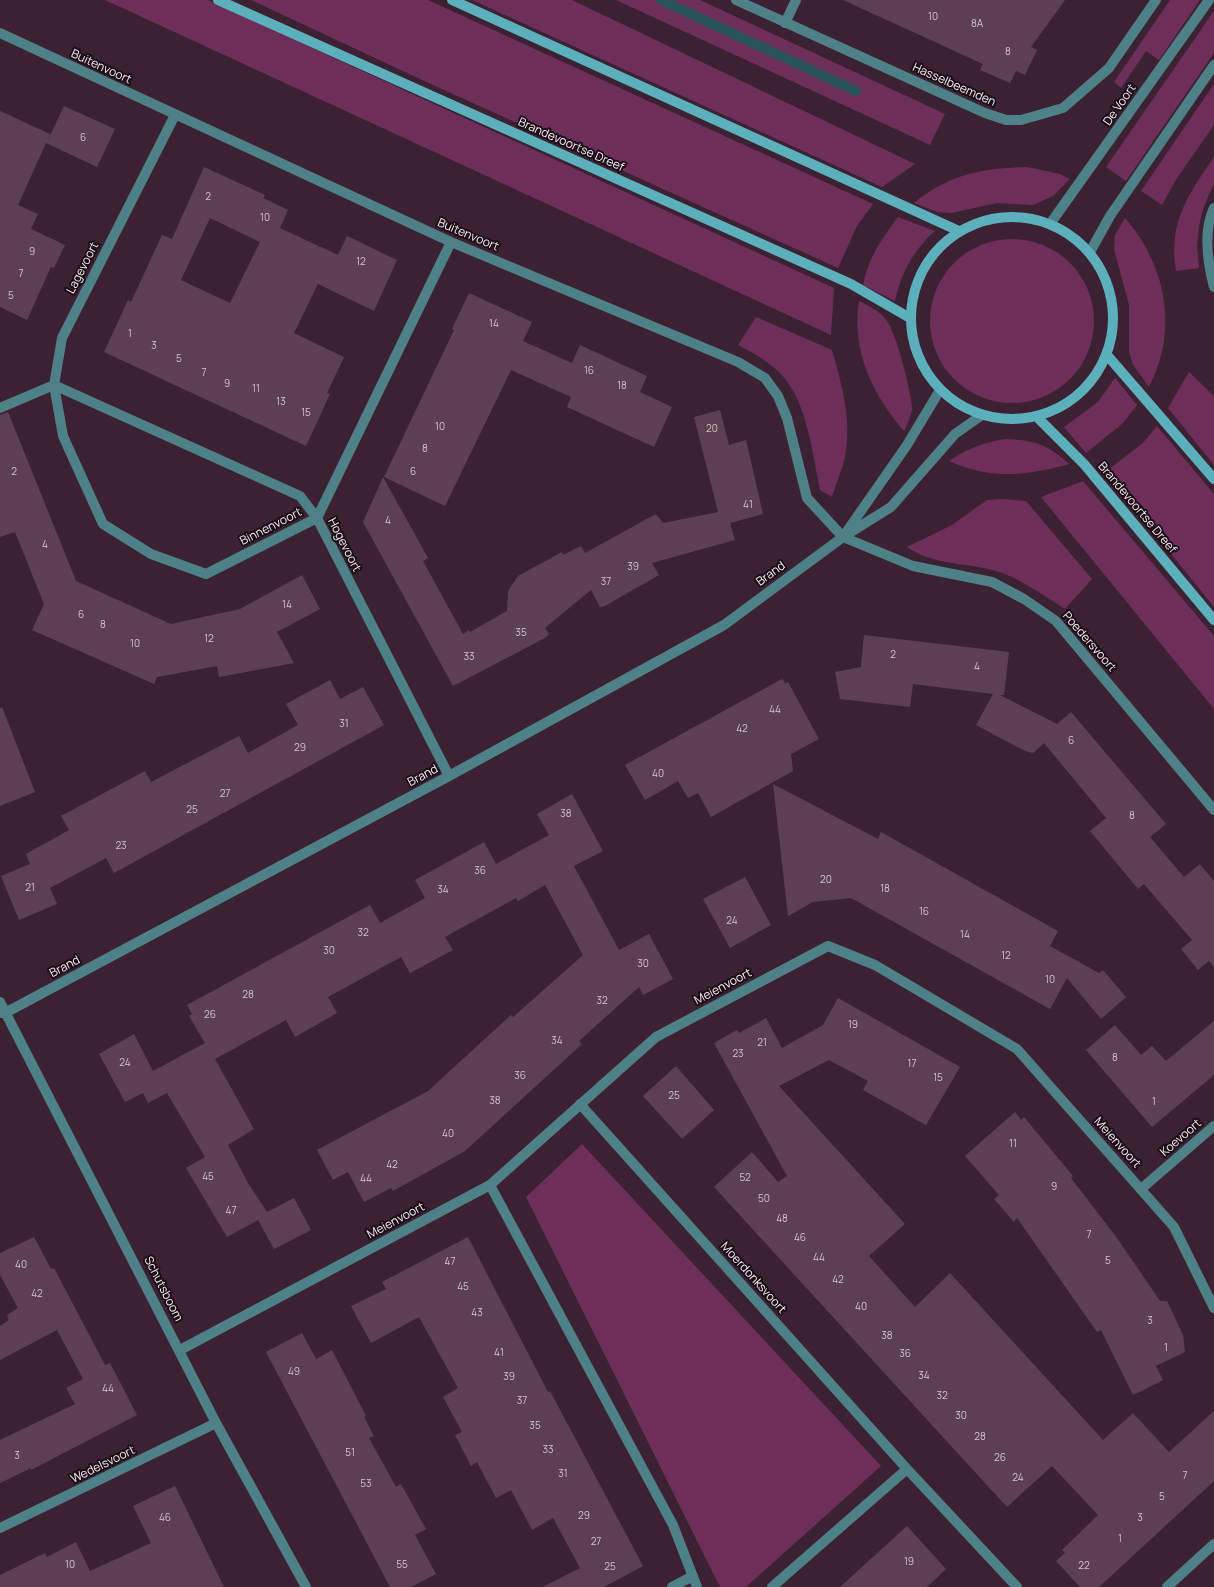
<!DOCTYPE html>
<style>
body{margin:0}
canvas{display:block;background:#3b2132}
</style>
<canvas width="1214" height="1587"></canvas>
<script>
const g = document.querySelector('canvas').getContext('2d');
g.lineJoin = 'round';
function fill(path, color) { g.fillStyle = color; g.fill(path, 'evenodd'); }
function stroke(path, color, width, dash) { g.strokeStyle = color; g.lineWidth = width; g.lineCap = dash ? 'butt' : 'round'; g.setLineDash(dash || []); g.stroke(path); }
function write(font, color, halo, rows, align = 'center') {
  g.font = font + ' Manrope,sans-serif'; g.lineWidth = 4; g.setLineDash([]); g.textBaseline = 'middle'; g.strokeStyle = halo; g.fillStyle = color; for (const [text, x, y, turn = 0] of rows) {
    g.save(); g.translate(x, y); g.rotate((+turn || 0) * Math.PI / 180); g.textAlign = isNaN(turn) ? turn : align; if (halo) g.strokeText(text, 0, 0); g.fillText(text, 0, 0); g.restore();
  }
}
fill(new Path2D(`
 M105 0H208L834 288 831 335Z
 M251 0H428L873 204 857 226 838 268 422 80Z
 M472 0H572L915 164 882 187Z
 M616 0H700L945 114 930 145Z
 M1170 0H1200L1159 60 1146 51 1121 88 1114 82Z
 M1214 11V53L1126 181 1106 167Z
 M1214 84V125L1177 178 1162 205 1141 191Z
 M1214 157V183L1203 209 1199 226 1197 246 1199 268 1176 271C1168 222 1188 195 1214 157Z
 M1027 167 1060 174 1070 179 1053 196 1033 205 997 203 951 213 937 212 914 203C949 174 983 168 1027 167Z
 M898 217 935 231C913 250 901 274 895 301L863 285C868 258 882 238 898 217Z
 M1125 218C1166 265 1179 330 1149 387L1133 365 1129 351V305L1114 249 1115 235Z
 M930 321a82 82 0 1 1 164 0a82 82 0 1 1-164 0Z
 M859 301C869 306 880 311 887 321 896 332 912 394 912 409 911 416 907 425 904 431 873 395 851 351 859 301Z
 M756 317 832 350C842 385 852 420 845 457 842 470 836 484 832 497L820 490C814 460 808 415 792 389 780 368 759 356 738 345Z
 M1189 372 1214 396V465L1168 408Z
 M1115 378 1137 405 1123 423 1086 453 1064 427 1098 402Z
 M1157 426 1214 494V607L1105 472 1143 443Z
 M1005 439C1034 440 1047 444 1069 464 1025 476 992 480 949 461 968 448 983 443 1005 439Z
 M1083 481 1214 636V709L1041 497Z
 M1003 499 1026 501 1092 579 1065 609C1042 595 1019 577 993 570 965 563 930 564 907 547L952 525 987 500Z
 M582 1144 881 1466 746 1587H720L526 1197Z`), '#6d2e5a');
stroke(new Path2D(`
 M661 0 856 91`), '#275359', 10);
fill(new Path2D(`
 M843 0H1065L1031 47 1037 50 1025 75 1016 71 1010 83 980 70 983 64Z
 M64 106 115 129 97 167 46 143 18 205 38 214 31 229 65 245 54 268 51 267 27 320 0 307V111L50 134 48 140Z
 M204 167 265 195 263 198 288 210 280 228 338 255 347 236 397 260 374 311 318 284 294 333 344 357 327 393 330 394 306 446 104 352 128 300 131 302 162 235 172 239ZM210 218 260 242 230 303 181 280Z
 M469 293 532 322 523 341 572 363 580 345 647 376 640 392 672 407 654 447 567 407 571 397 511 370 445 506 384 477 454 330 452 329Z
 M720 410 729 445 746 440 763 514 730 523 735 540 652 563 659 575 605 606 600 607 591 590 545 628 549 634 545 638 453 686 363 522 383 477 428 558 423 561 463 634 469 630 470 632 507 611 508 591 518 576 562 552 563 555 581 546 585 553 656 514 663 523 718 512 694 417Z
 M8 412 76 581 171 624 240 609 302 575 320 609 277 632 294 663 219 677 217 666 157 677 154 684 32 630 44 604 15 532 0 537V415Z
 M864 635 1009 652 1004 695H1000L1057 724 1071 712 1166 824 1150 837 1184 877 1200 864 1214 881V967L1209 961 1198 970 1181 949 1192 940 1144 884 1138 889 1090 831 1106 818 1044 743 1033 753 1025 751 976 725 993 694 913 684 910 707 840 699 835 672 861 667Z
 M782 679 785 683 788 682 819 739 791 754 793 771 711 817 698 793 688 798 678 781 645 800 625 765Z
 M330 680 340 699 363 687 384 725 114 873 106 858 50 888 57 904 19 920 1 876 30 864 26 854 69 830 61 816 145 771 151 782 239 736 248 753 298 725 286 704Z
 M2 707 35 792 0 806V708Z
 M773 784 878 839 881 832 1058 931 1050 946 1099 973 1103 970 1126 997 1101 1019 1067 978 1050 1009 851 898 813 902 788 916Z
 M572 794 603 851 574 866 619 950 649 934 673 979 643 995 639 987 579 1041 582 1044 465 1151 393 1191 391 1188 364 1202 348 1172 333 1180 317 1150 428 1091 511 1015 513 1017 583 955 545 885 518 901 516 898 445 937 453 950 410 973 401 957 328 997 337 1013 295 1037 286 1020 215 1059 254 1129 228 1145 248 1183 267 1212 294 1198 311 1230 274 1249 258 1220 227 1237 186 1168 205 1157 167 1093 148 1103 143 1093 125 1102 99 1054 134 1034 153 1071 205 1043 189 1016 192 1014 187 1005 370 905 380 923 425 898 415 880 484 842 496 864 549 835 537 814Z
 M745 877 771 925 730 948 703 899Z
 M838 998 960 1067 926 1125 863 1090 868 1081 829 1060 779 1086 905 1224 869 1256 915 1307 950 1273 1103 1440 1133 1413 1169 1452 1214 1411V1481L1099 1587H1080L1056 1561 1065 1553 1062 1550 1098 1515 1052 1466 1007 1507 714 1187 752 1152 778 1182 787 1176 714 1043 737 1030 739 1033 766 1018 782 1048 823 1025Z
 M1214 1021V1075L1152 1127 1086 1050 1115 1025 1141 1055 1152 1046 1166 1061Z
 M676 1066 714 1110 682 1139 643 1096Z
 M1015 1112 1021 1120 1024 1117 1073 1176 1071 1178 1117 1238 1160 1301H1167L1183 1335 1185 1352 1156 1366 1163 1380 1133 1395 1101 1330 1097 1332 1017 1218 1014 1222 994 1199 999 1195 965 1156Z
 M34 1237 51 1269 54 1268 105 1365 110 1363 137 1415 31 1470V1468L0 1483V1440L75 1404 66 1388 83 1379 57 1330 0 1360V1326L9 1320 7 1315 18 1308 0 1275V1253Z
 M468 1237 548 1392 550 1391 643 1566 604 1587H543L580 1568 553 1518 532 1530 511 1490 496 1498 477 1462 471 1466 455 1435 462 1432 443 1397 458 1388 419 1317 371 1343 351 1306 386 1289 382 1282Z
 M302 1333 316 1359 332 1350 366 1416 364 1417 374 1436 369 1438 396 1487 401 1484 426 1529 415 1535 436 1574 411 1587H390L266 1352Z
 M175 1486 224 1587H0V1575L45 1553 47 1557 76 1542 90 1571 151 1543 133 1506Z
 M907 1526 946 1569 927 1587H840Z`), '#5c4052');
stroke(new Path2D(`
 M672 1587 693 1576`), '#4e8087', 10);
stroke(new Path2D(`
 M736 0 985 113 1006 120H1021L1063 108 1109 68 1156 0
 M785 23 796 0
 M0 33 451 242 738 362 765 378 778 396 787 418 807 498 843 537 913 566 992 582 1024 599 1056 621 1214 810
 M1214 208C1203 231 1208 264 1214 287
 M54 385 300 496 317 518 206 574 151 554 103 524 63 436Z
 M0 408 54 385 62 338 175 115
 M845 534 907 445 940 390
 M449 776 317 518 451 242
 M0 1002 216 1423 306 1587
 M0 1013H5L449 776 724 625 843 537 891 507 955 434 982 415
 M580 1104 907 1469 1017 1587
 M490 1185 673 1525 697 1587
 M1141 1189 1214 1126
 M180 1350 490 1185 656 1037 828 946 875 965 1017 1049 1174 1227 1214 1308
 M0 1528 216 1423
 M772 1587 907 1469
 M1167 1587 1214 1544`), '#4e8087', 10);
stroke(new Path2D(`
 M1050 224 1209 0
 M1090 252 1110 216 1214 65`), '#4e8087', 10);
stroke(new Path2D(`
 M218 0 851 284 910 318
 M452 0 959 231
 M911 318a101 101 0 1 1 202 0a101 101 0 1 1-202 0Z
 M1107 355 1214 479
 M1037 417 1084 464 1214 620`), '#5cb0bb', 10);
write('10px', '#d4c0cc', null, [
 ["10",933,17],
 ["8A",977,24],
 ["8",1008,52],
 ["6",83,138],
 ["2",208,197],
 ["10",265,218],
 ["9",32,252],
 ["12",361,262],
 ["7",21,274],
 ["5",11,296],
 ["14",494,324],
 ["1",130,334],
 ["3",154,346],
 ["5",179,359],
 ["16",589,371],
 ["7",204,373],
 ["9",227,384],
 ["18",622,386],
 ["11",256,389],
 ["13",281,402],
 ["15",306,413],
 ["10",440,427],
 ["20",712,429],
 ["8",425,449],
 ["2",14,472],
 ["6",413,472],
 ["41",748,505],
 ["4",388,521],
 ["4",45,545],
 ["39",633,567],
 ["37",606,582],
 ["14",287,605],
 ["6",81,615],
 ["8",103,625],
 ["35",521,633],
 ["12",209,639],
 ["10",135,644],
 ["2",893,655],
 ["33",469,657],
 ["4",977,667],
 ["44",775,710],
 ["31",344,724],
 ["42",742,729],
 ["6",1071,741],
 ["29",300,748],
 ["40",658,774],
 ["27",225,794],
 ["25",192,810],
 ["38",566,814],
 ["8",1132,816],
 ["23",121,846],
 ["36",480,871],
 ["20",826,880],
 ["21",30,888],
 ["18",885,889],
 ["34",443,890],
 ["16",924,912],
 ["24",732,921],
 ["32",363,933],
 ["14",965,935],
 ["30",329,951],
 ["12",1006,956],
 ["30",643,964],
 ["10",1050,980],
 ["28",248,995],
 ["32",602,1001],
 ["26",210,1015],
 ["19",853,1025],
 ["34",557,1041],
 ["21",762,1043],
 ["23",738,1054],
 ["8",1115,1058],
 ["24",125,1063],
 ["17",912,1064],
 ["36",520,1076],
 ["15",938,1078],
 ["25",674,1096],
 ["38",495,1101],
 ["1",1154,1102],
 ["40",448,1134],
 ["11",1013,1144],
 ["42",392,1165],
 ["45",208,1177],
 ["52",745,1178],
 ["44",366,1179],
 ["9",1054,1187],
 ["50",764,1199],
 ["47",231,1211],
 ["48",782,1219],
 ["7",1089,1235],
 ["46",800,1238],
 ["44",819,1258],
 ["5",1108,1261],
 ["47",450,1262],
 ["40",21,1265],
 ["42",838,1280],
 ["45",463,1287],
 ["42",37,1294],
 ["40",861,1307],
 ["43",477,1313],
 ["3",1150,1321],
 ["38",887,1336],
 ["1",1166,1348],
 ["41",499,1353],
 ["36",905,1354],
 ["49",294,1372],
 ["34",924,1376],
 ["39",509,1377],
 ["44",108,1389],
 ["32",942,1396],
 ["37",522,1401],
 ["30",961,1416],
 ["35",535,1426],
 ["28",980,1437],
 ["33",548,1450],
 ["51",350,1453],
 ["3",17,1456],
 ["26",1000,1458],
 ["31",563,1474],
 ["7",1185,1476],
 ["24",1018,1478],
 ["53",366,1484],
 ["5",1162,1497],
 ["29",584,1516],
 ["46",165,1518],
 ["3",1140,1518],
 ["1",1120,1539],
 ["27",596,1542],
 ["19",909,1562],
 ["10",70,1565],
 ["55",402,1565],
 ["22",1084,1566],
 ["25",610,1567]
]);
write('12px', '#fceaf5', '#1b0f17', [
 ["Buitenvoort",101,67,25],
 ["Hasselbeemden",954,85,24],
 ["De Voort",1120,105,-55],
 ["Brandevoortse Dreef",571,145,24],
 ["Buitenvoort",468,235,23],
 ["Lagevoort",83,268,-63],
 ["Brandevoortse Dreef",1137,508,50],
 ["Binnenvoort",271,527,-27],
 ["Hogevoort",344,545,63],
 ["Brand",771,574,-36],
 ["Poedersvoort",1089,642,49],
 ["Brand",423,776,-28],
 ["Brand",65,967,-28],
 ["Meienvoort",723,987,-28],
 ["Koevoort",1181,1138,-41],
 ["Meienvoort",1117,1143,48],
 ["Meienvoort",396,1221,-28],
 ["Moerdonksvoort",753,1278,48],
 ["Schutsboom",163,1289,63],
 ["Wedelsvoort",103,1465,-26]
]);
</script>
